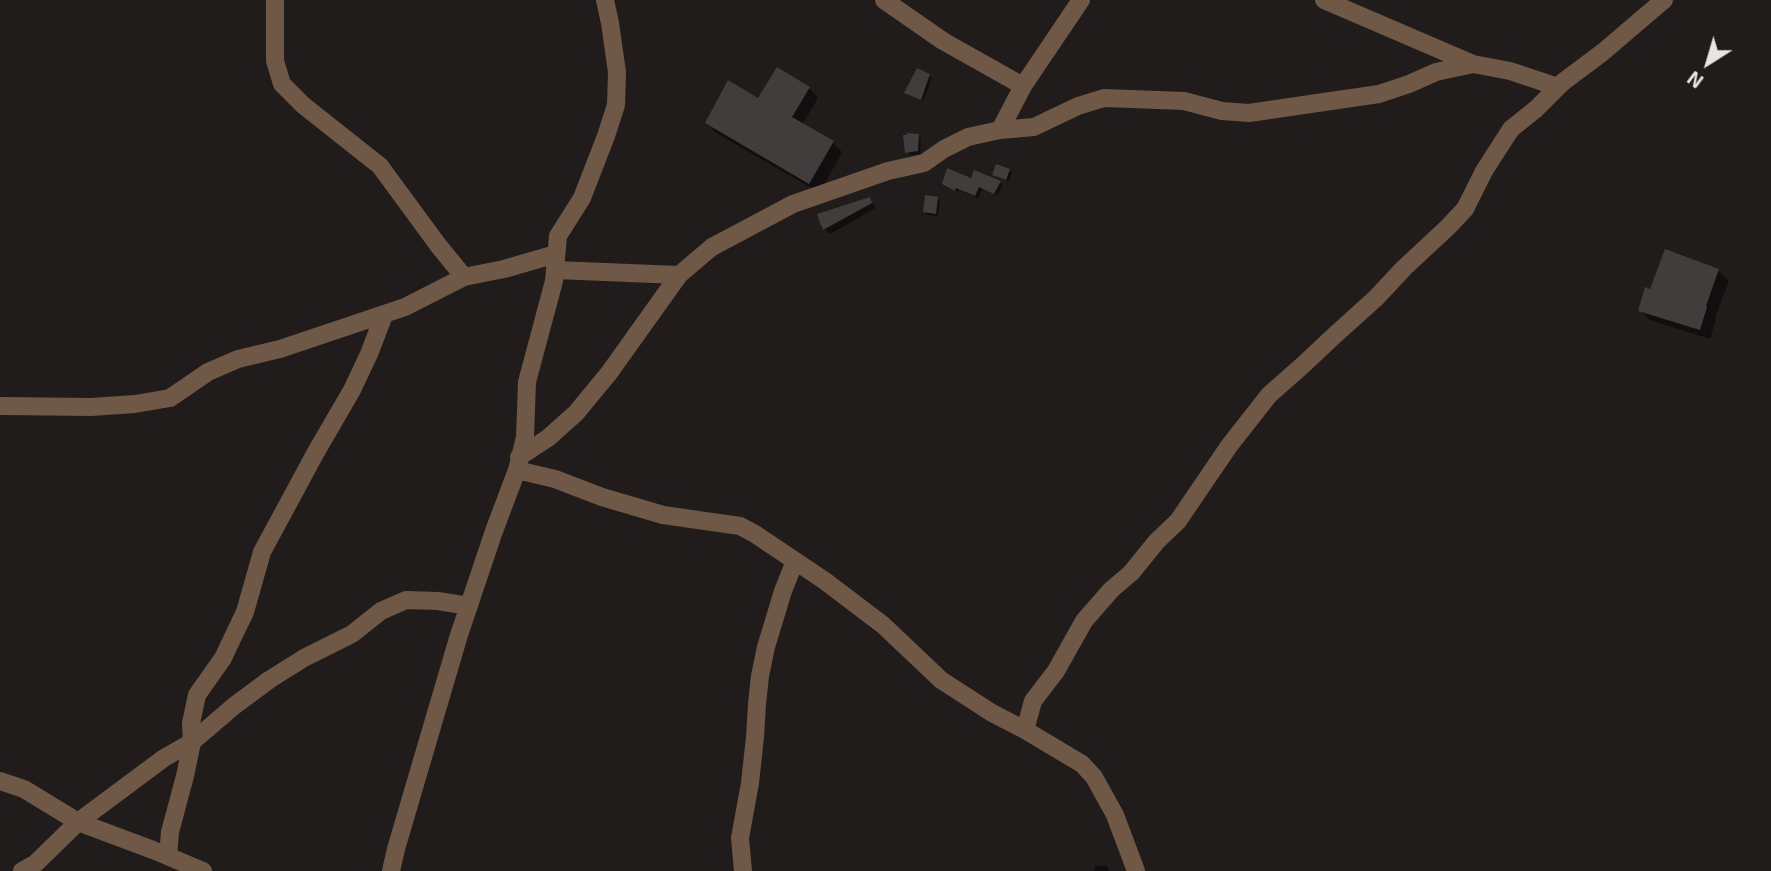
<!DOCTYPE html>
<style>
body{margin:0}
#map{position:relative;width:1771px;height:871px;overflow:hidden;background:#1f1c1b;font-family:"Exo 2",sans-serif}
canvas{display:block}
.north{position:absolute;left:1673px;top:28px;width:70px;height:70px;-webkit-text-stroke:5px #1f1c1b;paint-order:stroke;rotate:217deg;font-size:19px;font-weight:700;line-height:28px;text-align:center;color:#e8e6e5}
.north::after{content:'';display:block;margin:auto;width:24px;height:32px;background:#e8e6e5;clip-path:polygon(50% 0,100% 100%,50% 72%,0 100%)}
</style>
<div id="map">
<canvas width="1771" height="871"></canvas>
<div class="north">N</div>
</div>
<script>
const g = document.querySelector('canvas').getContext('2d');
g.lineJoin = 'round';
function fill(path, color) { g.fillStyle = color; g.fill(path, 'evenodd'); }
function stroke(path, color, width, dash) { g.strokeStyle = color; g.lineWidth = width; g.lineCap = dash ? 'butt' : 'round'; g.setLineDash(dash || []); g.stroke(path); }
fill(new Path2D(`
 M929 75 932 78 923 101 906 93Z
 M809 88 818 98 802 125 833 143 842 152 820 193 716 133 707 123 759 100Z
 M918 135 921 138 920 154 910 155 907 152Z
 M1009 170 1012 173 1009 182 997 177 994 175Z
 M972 181 1000 182 1003 185 997 195 982 188 978 198 959 190 958 192 947 186Z
 M937 198 940 201 938 216 927 215 925 212Z
 M869 199 876 208 830 234 825 229 819 216Z
 M1666 251 1718 271 1729 281 1715 317 1716 318 1710 339 1650 320 1640 310 1652 291Z
 M1095 865 1106 866 1109 869 1108 871H1094Z`), '#0007');
fill(new Path2D(`
 M777 67 810 87 792 117 834 141 809 184 705 123 728 80 758 98Z
 M917 68 930 74 921 100 904 93Z
 M907 133 919 134 918 151 905 153 903 135H907Z
 M996 164 1010 169 1006 180 992 175Z
 M947 168 971 178 974 170 1001 181 994 194 979 187 975 196 956 188 955 191 942 184Z
 M925 195 938 197 936 214 923 212Z
 M870 197 872 203 823 230 822 226H821L817 214Z
 M1665 249 1719 269 1706 306 1707 307 1700 330 1638 311 1645 287 1650 289Z`), '#403d3c');
stroke(new Path2D(`
 M275 0V61L282 84 303 105 380 166 438 245 464 277
 M884 0 943 41 1023 86
 M1324 0 1473 64 1510 71 1558 87
 M1000 130 1023 86 1081 0
 M555 270 679 275
 M0 406 91 407 135 404 170 398 208 372 238 359 280 349 405 307 464 277 504 269 556 254
 M519 457 548 438 576 413 609 373 679 275 712 247 793 204 888 171 924 163 944 149 968 137 1000 130 1034 127 1078 106 1104 98 1184 101 1222 111 1249 113 1379 94 1409 84 1436 72 1473 64
 M517 470 555 479 602 497 663 515 740 526 755 534 825 581 883 625 941 680 992 713 1025 730 1082 764 1094 777 1115 815 1136 871
 M1025 730 1033 701 1056 671 1084 621 1111 590 1131 573 1157 541 1178 521 1229 446 1269 395 1303 365 1336 334 1376 298 1404 268 1448 227 1465 209 1484 171 1511 129 1536 109 1563 82 1603 52 1664 0
 M0 781 24 789 78 822 153 850 203 871
 M168 856 170 832 185 776 192 742 191 723 197 695 223 658 233 637 245 612 262 552 316 452 352 390 369 354 384 315
 M22 871 36 863 78 822 164 758 192 742 234 706 269 680 304 658 352 634 381 611 406 600 438 601 469 606
 M391 871 396 849 459 635 494 531 517 470 525 437 527 382 554 281 558 236 582 198 606 136 616 105 617 72 610 23 605 0
 M743 871 740 838 750 783 755 737 757 704 760 676 766 647 783 591 795 561`), '#6f5845', 18);
</script>
